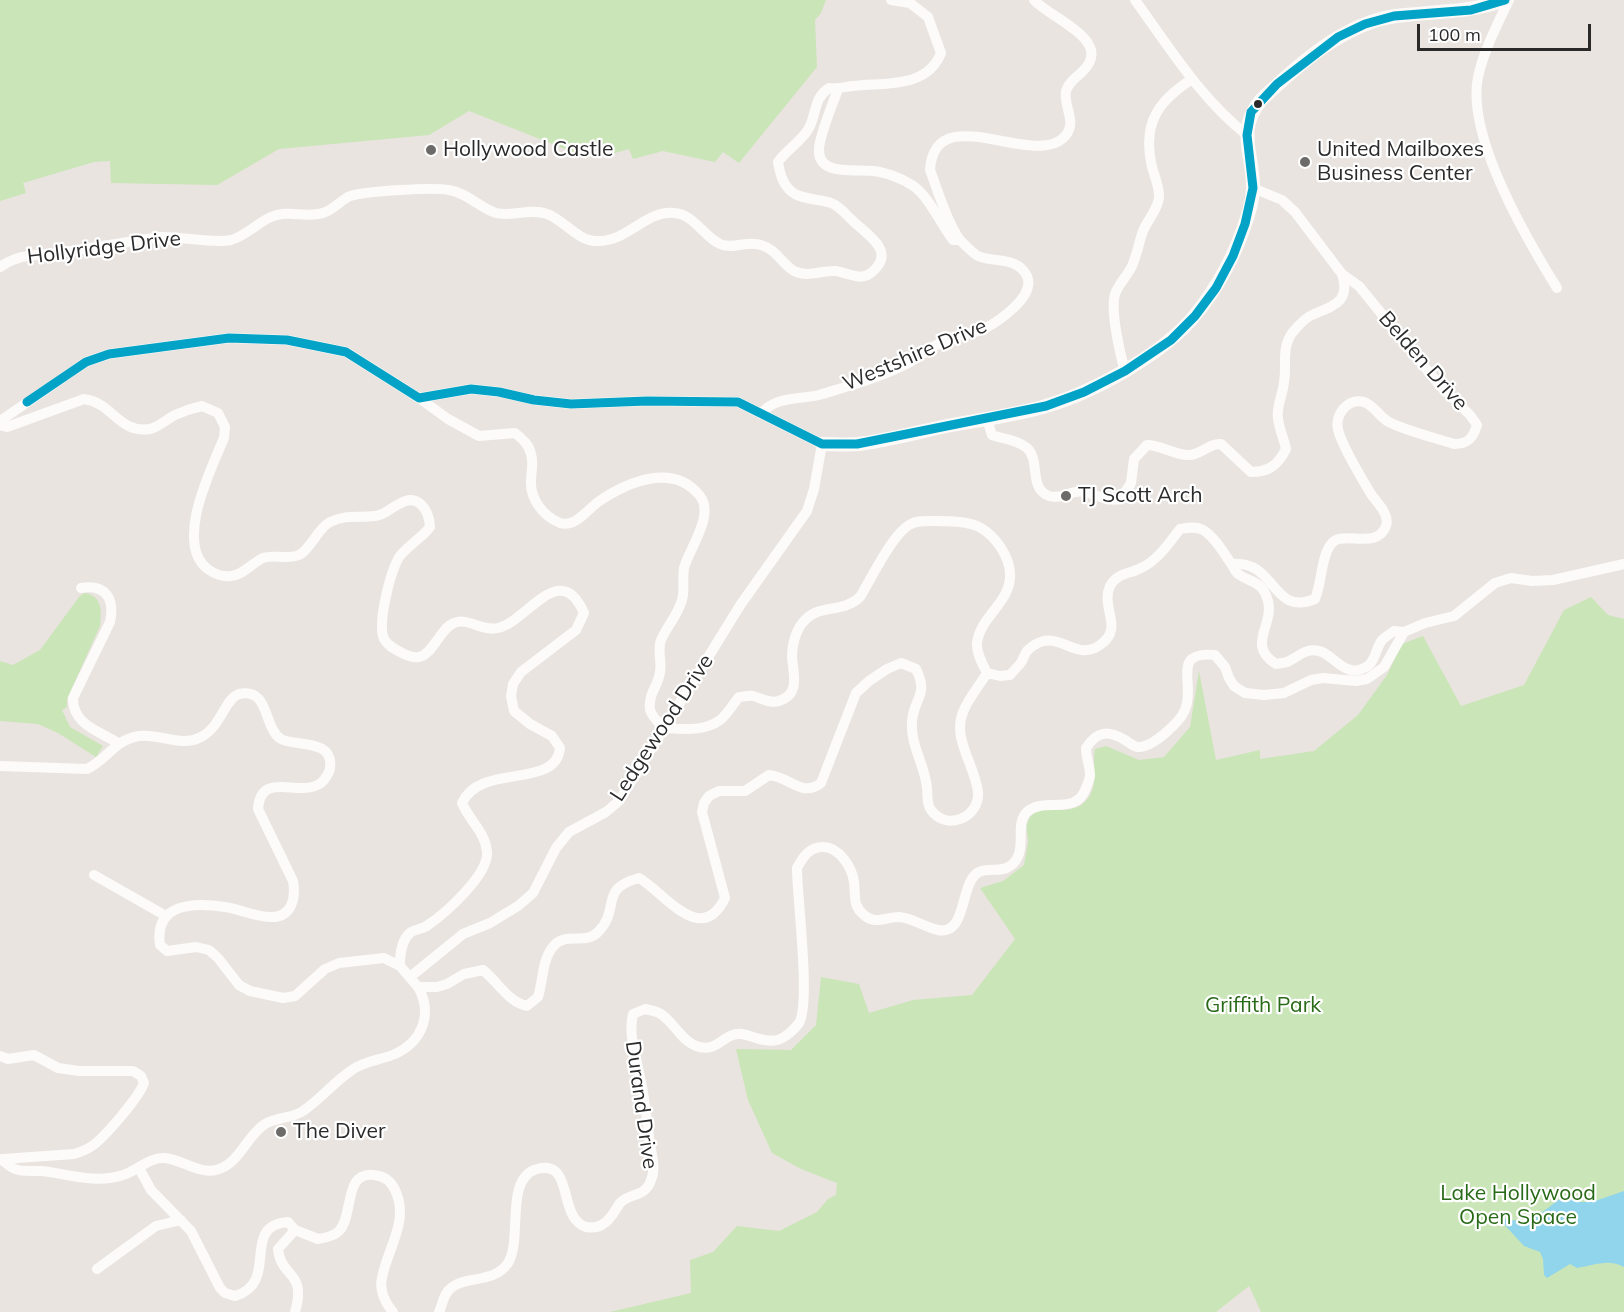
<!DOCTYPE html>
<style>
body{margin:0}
#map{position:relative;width:1624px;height:1312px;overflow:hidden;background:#e9e4df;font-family:Mulish,sans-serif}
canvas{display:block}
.scale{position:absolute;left:1417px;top:24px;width:174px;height:27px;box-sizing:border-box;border:3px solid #2a2a2a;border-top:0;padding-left:8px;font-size:18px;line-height:21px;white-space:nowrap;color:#2a2a2a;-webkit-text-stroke:4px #fff;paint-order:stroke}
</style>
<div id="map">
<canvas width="1624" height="1312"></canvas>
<div class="scale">100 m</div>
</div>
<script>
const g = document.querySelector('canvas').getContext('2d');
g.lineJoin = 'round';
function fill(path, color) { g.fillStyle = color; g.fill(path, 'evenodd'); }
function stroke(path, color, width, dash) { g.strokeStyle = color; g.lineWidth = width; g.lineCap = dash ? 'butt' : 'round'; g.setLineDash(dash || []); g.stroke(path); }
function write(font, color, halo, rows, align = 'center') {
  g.font = font + ' Mulish,sans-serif'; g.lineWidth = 4.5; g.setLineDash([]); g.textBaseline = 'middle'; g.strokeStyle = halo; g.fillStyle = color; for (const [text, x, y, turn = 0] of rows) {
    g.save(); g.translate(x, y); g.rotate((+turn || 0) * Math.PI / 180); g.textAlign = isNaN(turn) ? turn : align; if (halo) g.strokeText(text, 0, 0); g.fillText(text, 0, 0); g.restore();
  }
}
fill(new Path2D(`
 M0 0H826L821 13 815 20 817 67 739 163 723 152 715 162 663 151 633 159 629 149 608 155 593 149 588 158 469 111 429 135 279 149 217 185 111 183 110 161 94 162 23 183 26 193 0 201Z
 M84 593C102 595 102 611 100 626L67 699V707L62 710 70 727 103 746 96 757 58 733 38 724 0 721V661L13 665 40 650 79 597Z
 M1591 597 1608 615 1624 619V1312H1261L1249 1286 1216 1312H610L691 1293 690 1260 713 1252 737 1226 779 1231 817 1212 828 1199 836 1195 837 1183 801 1169 772 1153 748 1100 736 1049 791 1050 816 1025 821 977 859 984 869 1013 913 1000 972 995 1015 939 980 888 1003 881 1024 865C1025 858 1027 850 1028 842 1028 834 1025 826 1029 819 1039 797 1077 826 1092 791 1097 777 1092 763 1095 749L1106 746 1139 760 1164 757 1190 727 1199 671 1216 760 1260 750V759L1314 751 1358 715 1387 675 1402 644 1423 636 1461 706 1524 685 1564 610Z`), '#cae5b7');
fill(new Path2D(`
 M1624 1191V1267C1608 1258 1593 1266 1577 1268L1570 1264 1547 1278 1544 1275 1543 1259 1540 1252 1524 1246 1501 1221 1504 1219 1530 1222 1562 1197 1572 1198 1581 1202H1592Z`), '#91d5ec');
stroke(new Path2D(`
 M1135 0C1169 47 1201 99 1247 135
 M1509 0C1497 25 1484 50 1478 77 1466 136 1526 238 1557 288
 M838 89C832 106 824 124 820 142 812 177 851 169 873 171 885 172 901 178 912 185 928 195 941 224 953 240H960
 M0 267C21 253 35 256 58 253 92 248 126 242 160 237 181 236 213 244 231 240 246 236 257 223 271 217 288 210 301 217 318 214 331 213 339 201 350 196 367 191 432 187 449 190 468 193 480 208 496 213 510 217 531 208 547 214 564 220 578 241 596 241 627 243 645 210 674 213 694 214 703 236 720 244 733 250 747 240 761 245 776 249 782 264 794 271 808 278 822 270 836 271 848 273 861 282 872 272 897 251 867 235 853 221 846 215 840 206 831 203 820 199 806 200 795 194 783 187 780 174 778 162 787 149 804 140 810 126 817 111 814 98 829 88 838 89 845 87 853 86 884 82 927 89 941 53L928 17 910 3 891 0
 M1125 371C1120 354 1110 310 1115 294 1119 283 1128 275 1132 266 1137 255 1139 242 1143 231 1148 219 1157 211 1159 198 1160 187 1153 174 1151 162 1143 121 1160 100 1192 79
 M419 398 448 419 479 436 515 433C522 439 529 444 531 454 534 463 531 472 531 481 530 499 543 516 560 523 575 528 587 510 598 502 627 482 673 462 700 496 715 515 689 549 684 568 682 579 685 590 682 600 678 615 667 626 661 640 657 650 662 661 660 672 658 687 648 693 650 710 652 717 659 723 664 728 682 729 704 732 720 720 727 715 733 704 739 697 743 697 748 695 753 696 761 698 770 704 779 701 801 694 793 673 792 657 792 644 796 628 806 619 822 604 843 613 860 597 871 579 892 535 909 525 917 520 927 521 936 521 949 521 970 521 981 528 996 537 1009 556 1010 573 1012 602 980 616 977 643 976 653 983 665 987 673
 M761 414C775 396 798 400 819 395 849 386 882 377 910 362 923 355 934 344 949 339 960 334 973 334 984 329 999 321 1036 296 1027 276 1017 256 994 263 978 256 973 253 968 248 964 244 950 232 937 188 930 170 935 96 1037 172 1066 135 1077 121 1063 106 1066 91 1070 78 1083 75 1089 63 1104 37 1048 16 1034 0
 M987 419 992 435C1003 439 1018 440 1027 448 1041 461 1028 488 1049 496 1062 500 1072 489 1085 492 1098 495 1107 502 1121 499L1131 483 1134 459 1147 445C1162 445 1175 456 1190 455 1202 454 1209 443 1221 444L1251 472C1269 472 1278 465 1286 449 1284 439 1279 429 1278 418 1276 407 1283 394 1284 382 1287 366 1281 349 1292 333 1297 327 1305 318 1312 315 1333 306 1351 302 1342 274
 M0 421 86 362 109 354 229 338 287 340 346 352 419 398 471 389 499 392 534 400 571 404 647 401 738 402 822 444 814 489 807 511 741 604 619 801 606 812 569 832 556 848 533 893 518 906 490 923 463 934 410 977
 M0 425 7 427 84 399C113 403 119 434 150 429 159 427 167 419 175 415 184 411 193 408 202 406L218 413 225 427 224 438C211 469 173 545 209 570 215 574 223 577 231 576 243 575 252 563 263 558 274 554 287 560 299 555 312 548 316 530 330 522 346 514 359 518 375 516 385 515 390 508 399 504 418 492 429 510 430 527 422 538 403 549 398 559 390 574 377 624 384 639 388 646 395 649 402 653 406 655 414 658 419 657 433 655 440 628 454 623 468 617 482 632 498 628 528 621 560 558 584 613L576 630 521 672 513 684 511 696 514 711 530 724 552 736 560 748C556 790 481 762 462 803 469 820 486 833 487 852 489 874 446 913 428 925 423 929 416 929 411 932 401 940 400 954 400 966L418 987H437L447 984 464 974 483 970C499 983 507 1001 527 1006L538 997C543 982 542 961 552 948 565 930 585 946 598 932 621 909 598 889 639 878 666 894 701 947 725 898L702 812 704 803 709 796 719 791H745L769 775C791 777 801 798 821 783L856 693 869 681 887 669 901 663 916 669C929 695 914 698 912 721 910 745 925 765 927 788 928 796 926 803 931 810 947 832 980 817 978 792 975 765 952 739 963 712 968 699 979 686 987 673
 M1232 564C1277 560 1271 617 1315 599 1322 583 1321 553 1333 542 1345 531 1377 550 1386 526 1390 514 1377 503 1371 494 1363 481 1340 442 1338 429 1336 421 1339 414 1344 408 1350 402 1357 400 1364 402 1375 406 1379 417 1389 422 1409 432 1433 437 1454 444 1468 444 1473 438 1477 425L1470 415 1441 387 1359 286 1342 274 1295 212 1282 200 1253 188
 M81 588C106 584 115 599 110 622L73 698C72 724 99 731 118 743
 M987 673 1000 676 1010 675C1014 670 1019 666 1022 661 1024 657 1025 652 1029 649 1058 624 1073 664 1100 645 1125 628 1100 608 1110 586 1117 573 1130 574 1141 568 1157 561 1169 543 1180 529 1187 528 1196 526 1203 530 1214 536 1223 552 1230 562 1233 566 1235 571 1238 574 1251 583 1262 580 1268 601 1274 626 1246 645 1276 664 1280 663 1286 663 1289 661 1300 656 1306 648 1319 651 1334 654 1346 682 1369 665 1376 658 1376 648 1382 640 1385 637 1390 634 1394 631L1404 632
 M0 766 87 769C108 759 114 740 139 736 161 733 180 748 201 737 221 727 225 698 239 694 270 687 263 728 281 739 295 747 334 738 330 768 330 772 326 777 324 780 305 802 261 767 258 809L293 881C296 898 292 918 270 917 255 917 240 909 225 907 194 902 154 903 160 945L167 951 196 947 209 950 218 958 239 985 250 991 283 998 295 996 325 969 339 963 384 958 400 966
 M94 875 166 916
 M0 1056 8 1059 34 1055 58 1068 79 1071H133L141 1076 144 1083C139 1097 105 1137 92 1146 86 1150 81 1152 74 1154L3 1159
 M0 1159C5 1161 9 1167 15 1169 22 1172 34 1171 42 1171 68 1174 96 1184 123 1175 136 1171 150 1157 164 1158 181 1159 198 1174 216 1170 240 1164 246 1136 265 1124 277 1117 293 1118 303 1111 321 1099 335 1081 352 1070 364 1061 381 1060 395 1054 423 1041 433 1013 418 987
 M139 1168 151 1190 191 1231 220 1288 225 1293 235 1296C281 1282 239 1226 288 1222L295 1230 318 1239C325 1238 334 1236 339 1231 354 1216 343 1171 374 1175 384 1176 391 1181 395 1190 410 1221 387 1249 382 1278 379 1290 385 1303 393 1312
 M97 1269 156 1226 181 1220
 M295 1312C307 1270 281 1279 278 1249L295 1230
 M439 1312C443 1304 443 1294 451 1288 466 1275 494 1284 508 1263 523 1239 504 1178 537 1169 575 1159 557 1218 586 1227 592 1228 598 1228 603 1224 611 1220 615 1210 620 1203 631 1192 645 1198 651 1180 656 1169 652 1155 650 1144 647 1122 645 1099 640 1077 636 1056 628 1035 633 1014L645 1009C650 1010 655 1011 659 1013 673 1020 680 1040 696 1046 718 1054 723 1032 742 1034 753 1036 765 1043 777 1040 785 1038 794 1030 799 1023 811 1003 797 898 797 868 803 857 809 847 823 847 839 847 852 867 854 882 856 896 852 905 864 915 875 925 886 917 899 917 913 918 924 927 938 930 968 936 959 882 979 872 989 867 1001 873 1010 866 1030 852 1013 825 1027 812 1044 796 1076 817 1086 788 1087 785 1090 779 1090 775 1090 767 1086 757 1086 748 1097 731 1108 730 1125 740 1128 742 1133 746 1137 747 1149 748 1165 734 1173 726 1180 719 1185 713 1187 703 1192 678 1174 651 1215 655L1225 667 1229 678 1234 686 1245 693 1264 695 1284 693 1311 680 1323 678 1356 681 1367 679 1384 667 1404 632 1425 623 1454 616 1495 583 1511 578 1532 581 1553 580 1624 564`), '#fcfbfa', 10);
stroke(new Path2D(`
 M822 444C834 444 847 445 859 444 890 440 921 431 952 425 984 419 1016 415 1046 406 1094 392 1165 353 1196 314 1217 288 1233 259 1244 227 1248 216 1253 199 1253 187 1253 153 1236 130 1261 100 1298 65 1344 23 1396 16 1433 11 1470 13 1505 0`), '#fcfbfa', 14);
stroke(new Path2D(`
 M27 402 86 362 109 354 229 338 287 340 346 352 419 398 471 389 499 392 534 400 571 404 647 401 738 402 822 444H857L1046 406 1084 392 1125 371 1171 340 1195 316 1216 288 1233 256 1245 224 1253 188 1247 135 1251 112 1277 84 1338 37 1365 24 1394 16 1471 10 1505 0`), '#02a3c6', 9);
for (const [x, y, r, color] of [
 [1258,104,5,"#2a2a2a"],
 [431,150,6,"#6d6b69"],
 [1305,162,6,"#6d6b69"],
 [1066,496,6,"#6d6b69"],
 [281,1132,6,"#6d6b69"]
]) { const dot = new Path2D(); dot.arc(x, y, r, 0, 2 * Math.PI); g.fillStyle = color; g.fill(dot); stroke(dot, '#fff', 2); }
write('21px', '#2a2a2a', '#fff', [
 ["Hollywood Castle",443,150],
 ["United Mailboxes",1317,150],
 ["Business Center",1317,174],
 ["TJ Scott Arch",1078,496],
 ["The Diver",293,1132]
], 'left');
write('21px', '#2a2a2a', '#fff', [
 ["Hollyridge Drive",104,248,-7],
 ["Westshire Drive",915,355,-23],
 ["Belden Drive",1423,361,49],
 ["Ledgewood Drive",662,728,-57],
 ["Durand Drive",641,1105,82]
]);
write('21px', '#296a18', '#fff', [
 ["Griffith Park",1263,1006],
 ["Lake Hollywood",1518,1194],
 ["Open Space",1518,1218]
]);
</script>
